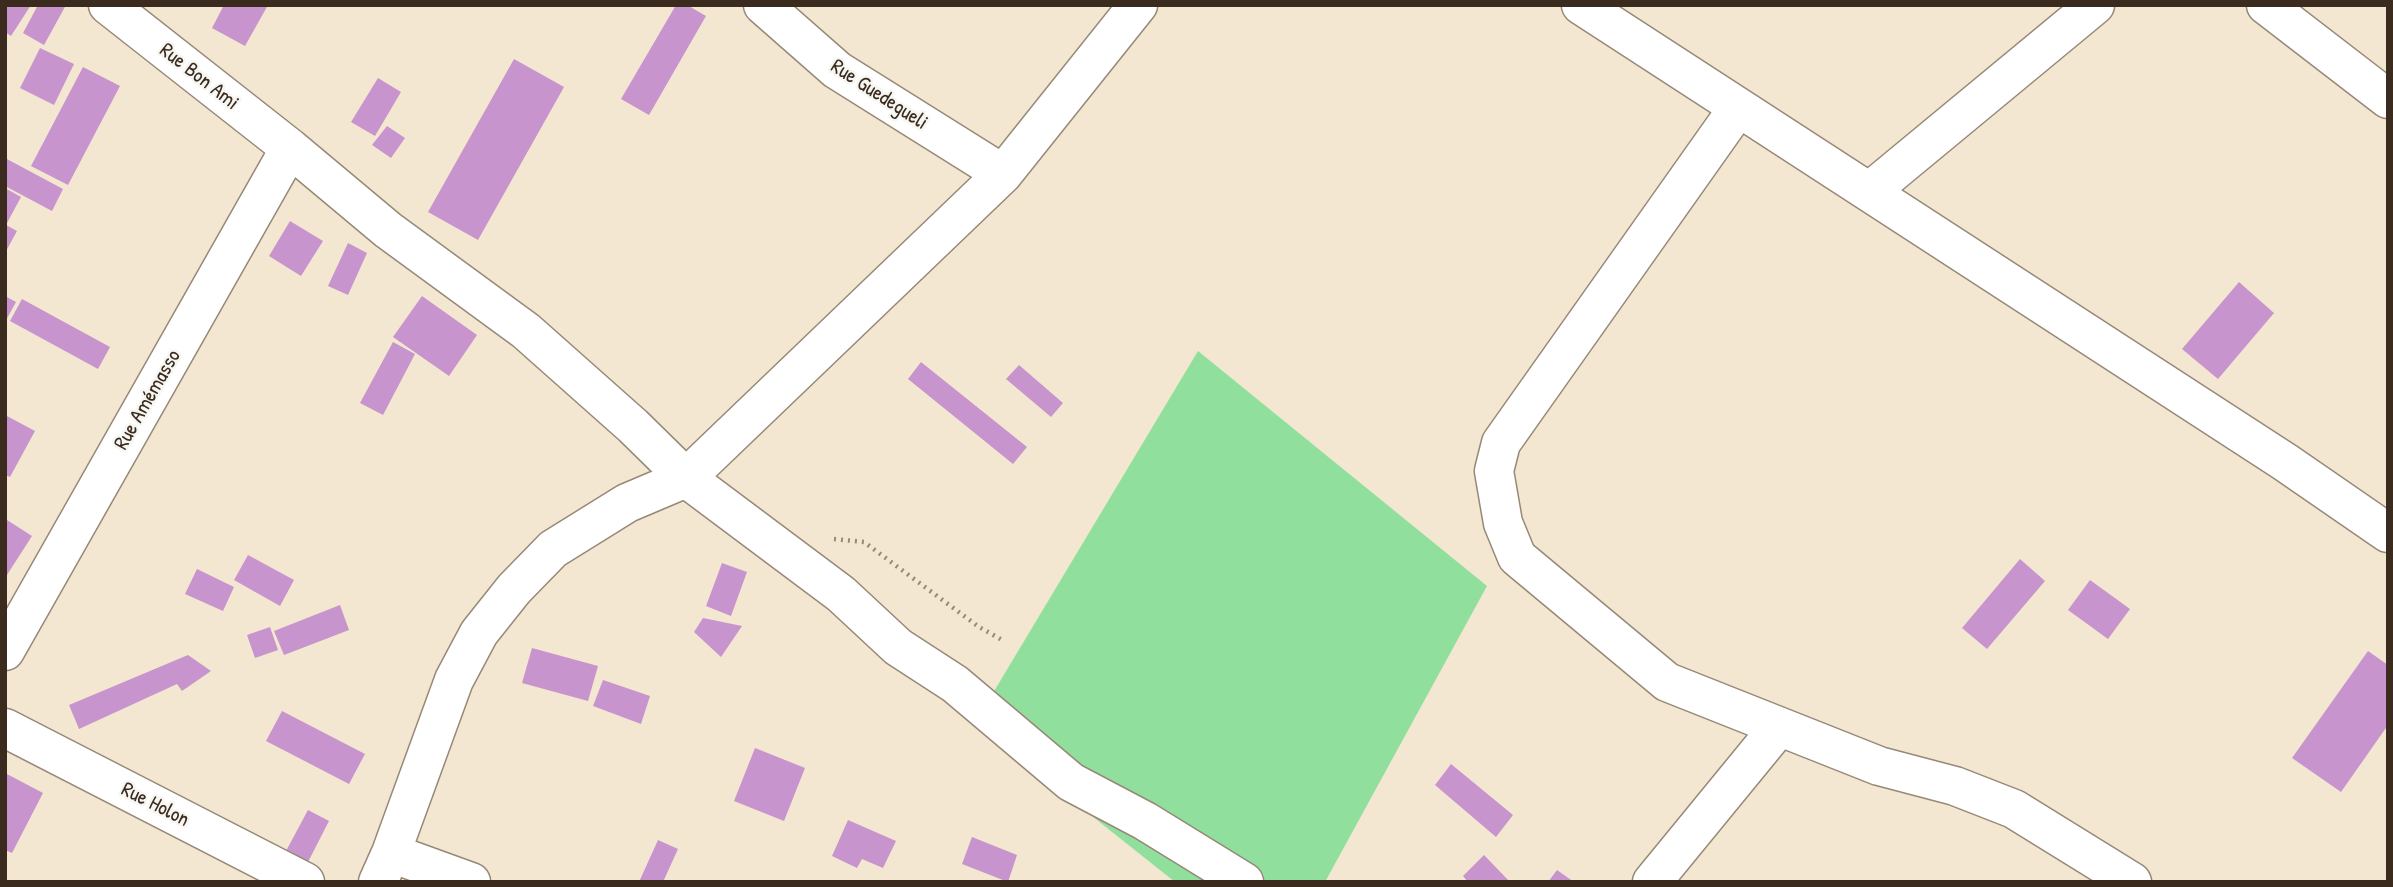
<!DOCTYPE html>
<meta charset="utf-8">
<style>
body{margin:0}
#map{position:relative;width:2393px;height:887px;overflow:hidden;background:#f3e7d1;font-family:"Patrick Hand",sans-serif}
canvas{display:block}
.frame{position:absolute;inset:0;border:7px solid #3b2a1e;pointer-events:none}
</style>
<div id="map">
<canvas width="2393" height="887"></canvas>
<div class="frame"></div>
</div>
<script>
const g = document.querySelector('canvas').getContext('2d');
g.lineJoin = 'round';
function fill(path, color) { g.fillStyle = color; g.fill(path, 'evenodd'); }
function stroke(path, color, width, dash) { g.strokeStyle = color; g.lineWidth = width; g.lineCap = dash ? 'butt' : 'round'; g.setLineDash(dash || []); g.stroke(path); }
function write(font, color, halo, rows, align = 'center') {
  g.font = font + ' "Patrick Hand",sans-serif'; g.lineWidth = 5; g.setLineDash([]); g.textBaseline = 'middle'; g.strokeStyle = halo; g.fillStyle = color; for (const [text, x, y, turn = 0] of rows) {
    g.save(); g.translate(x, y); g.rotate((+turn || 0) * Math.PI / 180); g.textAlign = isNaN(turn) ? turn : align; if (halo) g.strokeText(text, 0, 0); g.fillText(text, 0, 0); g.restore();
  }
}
fill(new Path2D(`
 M1198 351 1487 586 1325 882H1175L975 723Z`), '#91df9d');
fill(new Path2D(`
 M5 5H31L11 36 5 32Z
 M38 5H66L44 45 23 33Z
 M224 5H268L245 46 212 28Z
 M676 5H687L706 16 649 115 621 99Z
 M40 48 74 64 54 105 20 88Z
 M514 59 564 87 478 240 428 212Z
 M83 67 120 86 68 185 31 166Z
 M378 78 401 92 375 136 351 122Z
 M387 126 405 138 391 158 372 145Z
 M5 158 63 189 52 211 5 186Z
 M5 188 21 197 6 225 17 231 5 253Z
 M290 221 323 241 301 276 269 256Z
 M348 243 367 253 348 295 328 286Z
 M2239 282 2274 313 2218 379 2182 349Z
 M5 296 16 302 5 322Z
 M422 296 477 335 449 376 393 337Z
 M22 299 110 347 98 369 10 321Z
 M393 342 415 354 383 415 360 403Z
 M921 362 1027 447 1013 464 908 379Z
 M1019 365 1063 403 1051 417 1006 379Z
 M5 415 35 431 10 477 5 475Z
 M7 520 32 536 5 578V523Z
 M248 555 294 580 280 606 234 580Z
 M2020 559 2045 581 1987 649 1962 628Z
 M722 563 747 572 731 616 706 606Z
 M197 569 234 587 223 611 185 594Z
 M2090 580 2130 609 2108 639 2068 610Z
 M340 605 349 630 284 655 274 631Z
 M703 618 742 626 721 657 694 632Z
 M270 627 278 650 255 658 247 635Z
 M532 648 598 666 588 701 522 683Z
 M2368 651 2388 665V725L2341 792 2292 758Z
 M188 655 211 671 182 691 177 684 79 729 69 705Z
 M603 680 650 696 641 724 593 706Z
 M282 711 365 754 349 784 266 741Z
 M755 748 805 768 784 821 734 801Z
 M1451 764 1513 815 1496 837 1435 785Z
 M5 773 43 793 12 853 5 850Z
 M308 810 329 821 308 862 286 851Z
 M848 820 896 841 883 868 862 859 857 868 832 856Z
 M972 837 1017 855 1008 882 962 864Z
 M658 840 678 849 663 882H639Z
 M1484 855 1510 882H1468L1463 876Z
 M1557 870 1574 882H1548Z`), '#c794cd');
const minor = new Path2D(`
 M108 5 290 148 388 230 526 331 633 426 686 478 841 594 898 647 955 684 1071 782 1145 821 1244 882
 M763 5 837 70 1003 174
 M1581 5 2285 462 2388 533
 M2266 5 2388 99
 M1738 108 1501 443 1494 471 1503 523 1517 557 1667 682 1879 766 1955 786 2014 809 2132 882
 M1869 192 2095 5
 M5 651 290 148
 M5 728 305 882
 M391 853 471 882
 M378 882 391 853 454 680 479 633 514 589 553 549 627 503 686 478 1003 174 1138 5
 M1652 882 1779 727`);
stroke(minor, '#978878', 41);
stroke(new Path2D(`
 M834 539 864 542 979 627 1004 641`), '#978878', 4.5, [2, 5]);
stroke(minor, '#fff', 38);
write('21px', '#3b2a1e', '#f6f6f2', [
 ["Rue Bon Ami",199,77,38],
 ["Rue Guedegueli",879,95,33],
 ["Rue Amémasso",148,400,-60],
 ["Rue Holon",155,805,27]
]);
</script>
